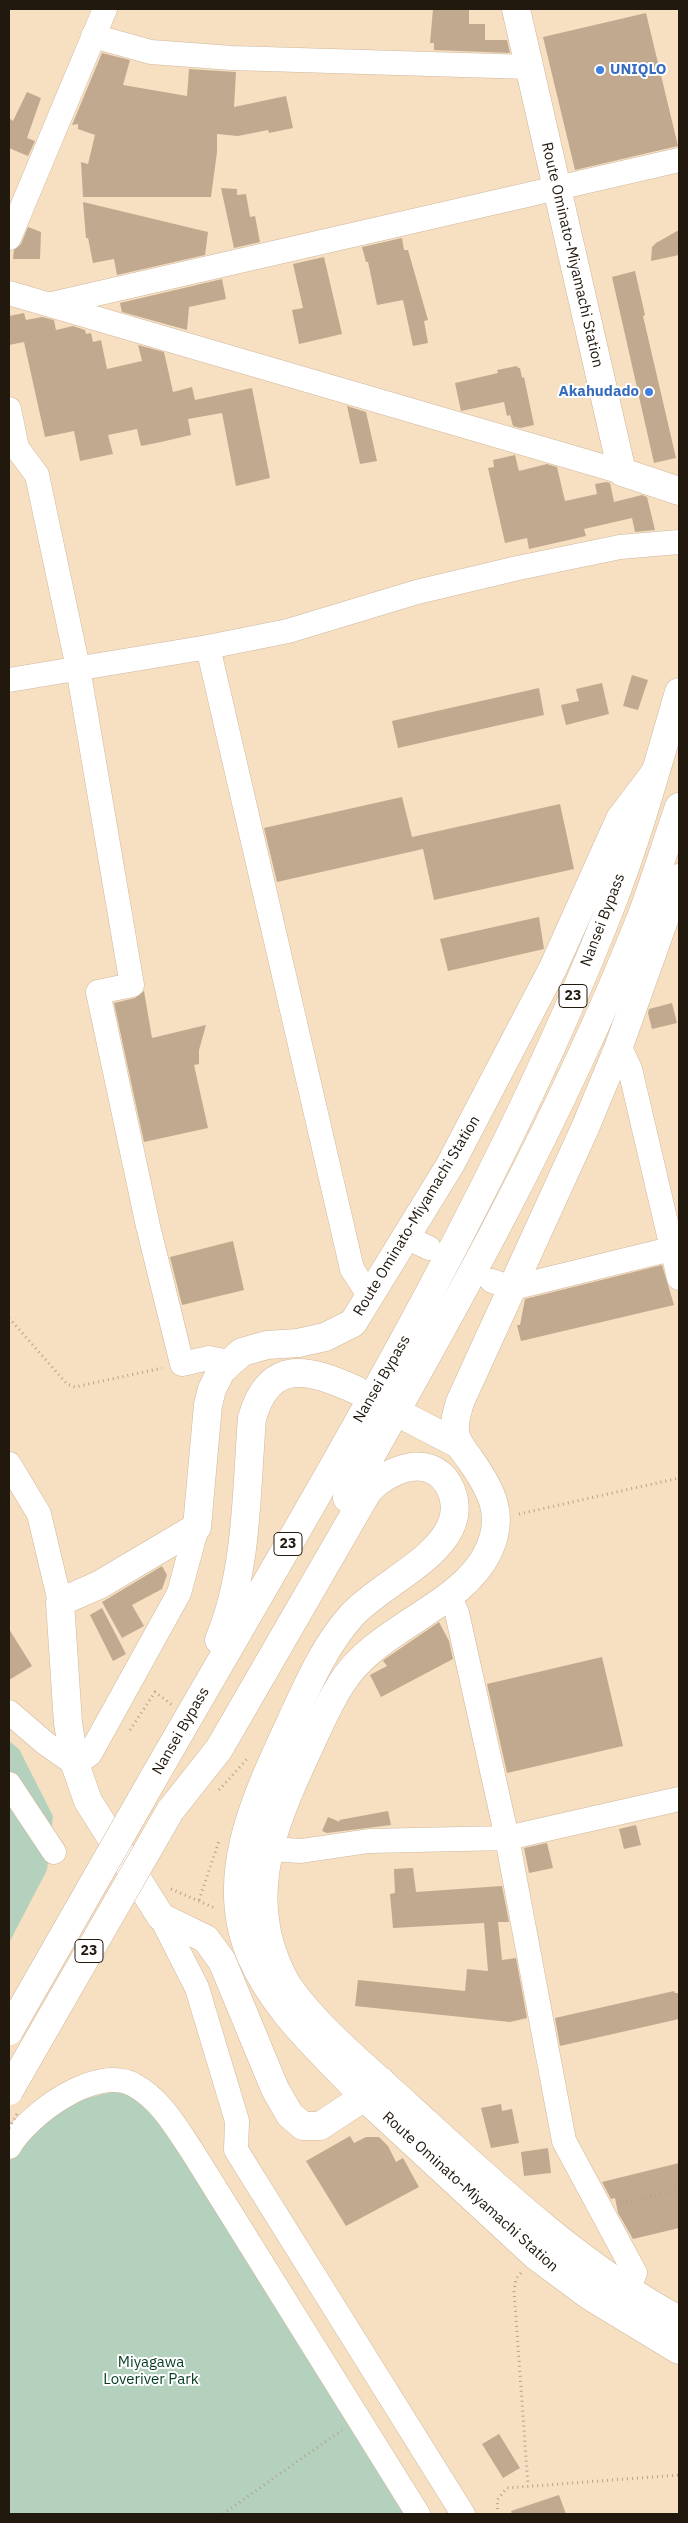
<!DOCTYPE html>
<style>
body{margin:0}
#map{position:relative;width:688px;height:2523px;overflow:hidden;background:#f7dfc2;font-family:"IBM Plex Sans",sans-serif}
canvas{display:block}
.frame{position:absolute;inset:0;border:10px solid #21180e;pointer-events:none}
</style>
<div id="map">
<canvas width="688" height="2523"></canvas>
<div class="frame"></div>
</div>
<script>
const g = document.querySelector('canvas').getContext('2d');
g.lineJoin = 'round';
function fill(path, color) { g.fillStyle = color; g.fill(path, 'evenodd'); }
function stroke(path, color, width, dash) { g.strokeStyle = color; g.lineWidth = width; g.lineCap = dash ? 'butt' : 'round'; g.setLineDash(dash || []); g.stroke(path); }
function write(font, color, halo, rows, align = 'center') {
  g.font = font + ' "IBM Plex Sans",sans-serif'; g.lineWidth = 4; g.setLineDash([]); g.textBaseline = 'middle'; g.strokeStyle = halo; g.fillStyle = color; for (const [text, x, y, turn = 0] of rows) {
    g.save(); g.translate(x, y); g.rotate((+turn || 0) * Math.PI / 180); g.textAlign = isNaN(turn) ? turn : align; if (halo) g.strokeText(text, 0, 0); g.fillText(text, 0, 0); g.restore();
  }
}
fill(new Path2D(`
 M9 1741 19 1749 53 1816 47 1870 9 1943Z
 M116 2091 139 2097 165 2124 407 2514H9V2162C38 2112 61 2104 116 2091Z`), '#b4d1be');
fill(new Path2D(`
 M433 9H469V24H485V40H507L510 53 434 50V43H430Z
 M646 13 678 146 575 170 543 37Z
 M102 53 130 60 123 85 187 96 189 69 236 72 234 107 286 96 293 128 269 133 268 130 238 136 217 134V152L211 197H83L81 162 88 164 95 135 78 129V124L72 125Z
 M27 92 41 98 27 138 35 141 28 156 9 148V118L13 121Z
 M221 188 237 189V195L246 194 250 217 255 216 260 242 234 248Z
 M83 202 208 232 205 255 117 275 114 259 93 263 88 238H86Z
 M28 227 41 232 40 259H13L14 250 21 244Z
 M679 230V255L651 261 652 247 656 243Z
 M402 238 404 250H408L428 320 424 321 428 343 413 346 403 300 377 305 368 262H366L362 247Z
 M324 257 342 334 299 344 292 310 303 308 293 264Z
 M635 271 645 315 643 316 676 458 654 463 612 277Z
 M222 279 226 299 189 307 187 330 122 312 120 303Z
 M24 313 26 320 42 317 54 320 56 330 73 326 85 330 86 334 91 333 93 342 101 340 107 369 142 361 138 345 164 352 173 392 192 387 195 400 252 388 270 478 236 486 222 413 188 419 191 435 161 442 141 446 137 429 108 435 113 454 80 461 74 431 45 437 24 342 9 345V316Z
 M517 366 518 368H520L522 378 524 377 534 425 520 428 513 426 510 415 507 416 504 402 461 411 455 383 498 373 497 370Z
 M347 406 366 412 377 461 360 464Z
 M515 455 519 471 547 464 557 467 565 501 597 494 595 484 606 482 610 483 614 502 642 495 647 497 655 530 635 532 632 518 584 529 586 536 529 549 527 538 505 543 488 468 494 467 493 460Z
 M632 675 648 680 638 710 623 706Z
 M602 683 609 714 566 725 561 705 579 701 576 689Z
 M539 688 544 715 398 748 392 721Z
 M402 797 412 837 560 804 574 869 434 900 423 849 277 882 264 828Z
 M539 917 544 949 448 971 440 939Z
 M144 991 152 1038 206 1025 199 1050V1064L194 1065 208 1128 144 1142 114 1003 135 998Z
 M672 1003 677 1023 652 1029 648 1013 649 1009Z
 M233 1241 244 1290 182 1305 170 1257Z
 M662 1265 674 1305 521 1341 517 1325H520L525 1299Z
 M162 1566 167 1575 162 1589 132 1605 144 1626 122 1638 102 1602Z
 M102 1608 126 1654 113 1661 90 1615Z
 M439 1622 449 1641 453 1659 381 1697 370 1675 387 1666 383 1661 385 1659Z
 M9 1629 32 1666 9 1680Z
 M602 1657 623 1746 507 1773 487 1684Z
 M388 1811 391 1825 327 1833 322 1831 328 1817 340 1822 339 1820Z
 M636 1825 641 1845 624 1849 619 1829Z
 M547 1843 553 1868 529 1873 524 1848Z
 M413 1868 416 1892 502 1886 509 1922H498L502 1960 516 1958 527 2018 510 2022 355 2006 358 1980 465 1991 467 1969 488 1971 484 1923 393 1928 390 1894 395 1893 394 1869Z
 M674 1991 675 1993H679V2019L560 2046 555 2018Z
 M501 2104 502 2111 512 2109 519 2143 491 2148 481 2108Z
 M350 2136 354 2143 366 2137H379L388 2146 396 2162 403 2158 419 2187 346 2226 306 2161Z
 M548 2148 551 2173 524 2176 521 2152Z
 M679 2163V2228L633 2239 618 2213 615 2198 611 2199 602 2182Z
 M499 2434 520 2468 503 2478 482 2444Z
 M559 2495 566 2514H512L511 2511Z`), '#c0a98e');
const minor = new Path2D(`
 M93 36 151 52 232 58 529 67
 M9 238 105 9
 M9 293 622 472
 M52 304 679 160
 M9 409 17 448 37 475 78 668 132 985 98 992 148 1226 182 1364 209 1358 229 1362
 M208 647 352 1269 370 1297
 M9 680 208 647 288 631 417 592 518 568 620 547 679 542
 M619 1046 630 1069 679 1278
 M406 1237 429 1248
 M492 1281 512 1288 679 1247
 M9 1464 39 1514 60 1602
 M449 1596 457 1613 507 1838 564 2141 635 2273 628 2290
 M9 1712 45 1743 75 1764 90 1754 179 1593 197 1527
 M9 1784 54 1852
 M270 1849 301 1851 369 1841 507 1838 679 1799
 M161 1917 197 1988 237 2121 236 2150 463 2514
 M9 2147C27 2115 96 2064 134 2085 160 2099 176 2127 192 2151L418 2514`);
const major = new Path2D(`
 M516 9 622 472 679 491
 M679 878 619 1046 585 1128 460 1402C457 1412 454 1422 455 1432 456 1442 463 1450 469 1458 491 1489 506 1515 488 1552 461 1608 376 1627 341 1684 327 1706 317 1730 306 1754 281 1807 255 1867 266 1927 269 1946 279 1973 290 1989 323 2034 369 2070 410 2108 494 2185 578 2265 679 2320
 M381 2081 364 2097 320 2126H303L290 2115 275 2089 222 1961 206 1939 161 1917 88 1801 75 1764 68 1723 60 1602 99 1585 197 1527 208 1405 212 1389 221 1371 242 1352 267 1345 298 1343 325 1337 353 1323 450 1165 553 968 620 819 654 774
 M364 2097 536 2256 590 2296 679 2350`);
const highway = new Path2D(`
 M410 1419 460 1445
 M347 1498C453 1311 560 1121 640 920 654 883 666 844 679 807
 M219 1640C248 1570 246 1492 252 1418 270 1357 309 1369 356 1390
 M141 1800C306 1511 484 1226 607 916 636 844 657 767 679 692
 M170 1811 219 1749 368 1491C387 1470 429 1452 448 1484 456 1498 457 1514 450 1528 432 1564 380 1585 352 1615 325 1645 308 1684 292 1719 258 1793 216 1875 251 1956 276 2014 323 2052 364 2097`);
stroke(minor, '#cfb79c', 25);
stroke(major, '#cfb79c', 29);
stroke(highway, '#cfb79c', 29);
stroke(new Path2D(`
 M9 1318 67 1384 75 1387 162 1368
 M519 1514 679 1478
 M130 1730 155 1692 172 1705
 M219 1790 248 1758
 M171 1889 215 1908
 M199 1900 219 1841
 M621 2203 679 2190
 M521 2273 516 2279 514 2291 528 2485
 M223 2514 342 2430
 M498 2514 497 2500 507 2488 679 2475`), '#b5a28b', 3, [1, 4]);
stroke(minor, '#fff', 24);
stroke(major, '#fff', 28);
stroke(highway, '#fff', 28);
const highwayBridge = new Path2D(`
 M9 2031 141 1800
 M9 2091 170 1811`);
stroke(highwayBridge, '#cfb79c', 29, []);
stroke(new Path2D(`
 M9 2128 18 2112`), '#b5a28b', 3, [1, 4]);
stroke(highwayBridge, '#fff', 28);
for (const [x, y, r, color] of [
 [600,70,5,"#3f7fe0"],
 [649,392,5,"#3f7fe0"]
]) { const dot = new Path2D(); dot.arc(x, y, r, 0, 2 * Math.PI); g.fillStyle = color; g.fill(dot); stroke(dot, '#fff', 2); }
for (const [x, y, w] of [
 [573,996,28],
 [288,1544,28],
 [89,1951,28]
]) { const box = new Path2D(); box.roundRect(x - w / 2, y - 11.5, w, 23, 4); g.fillStyle = '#fff'; g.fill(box); stroke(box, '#21180e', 1); }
write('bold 14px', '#21180e', null, [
 ["23",573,996],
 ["23",288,1544],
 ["23",89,1951]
]);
write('bold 15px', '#366cbe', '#fff', [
 ["UNIQLO",610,70],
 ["Akahudado",639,392,"right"]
], 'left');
write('15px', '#21180e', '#fff', [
 ["Route Ominato-Miyamachi Station",572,255,77],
 ["Nansei Bypass",603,920,-69],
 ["Route Ominato-Miyamachi Station",417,1216,-59],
 ["Nansei Bypass",382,1379,-60],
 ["Nansei Bypass",181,1731,-60],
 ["Route Ominato-Miyamachi Station",470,2192,42]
]);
write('15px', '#023c21', '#fff', [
 ["Miyagawa",151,2363],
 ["Loveriver Park",151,2380]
]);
</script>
